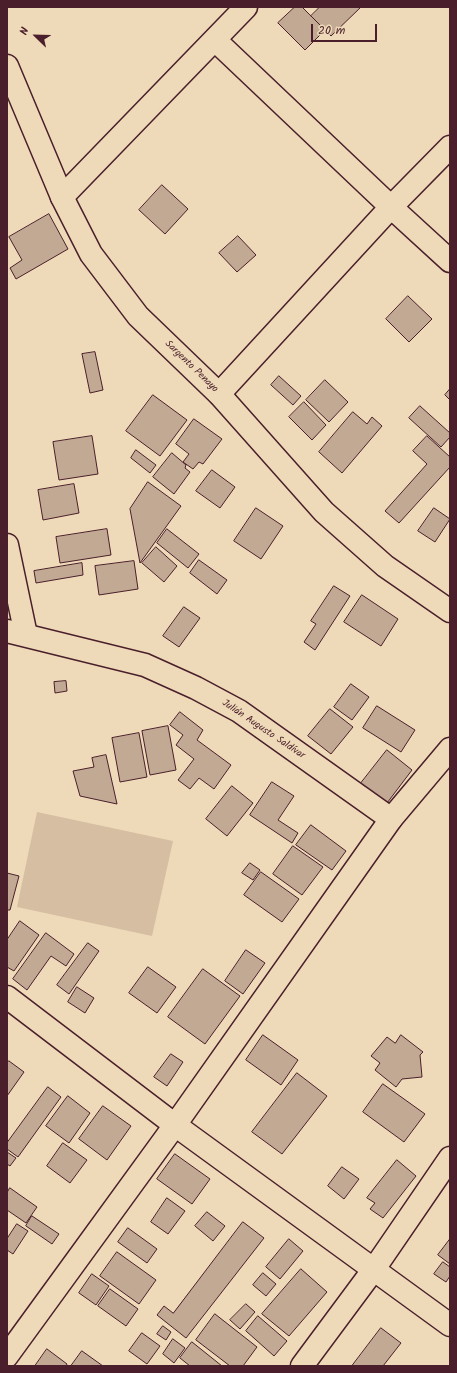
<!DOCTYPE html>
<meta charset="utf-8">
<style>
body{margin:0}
#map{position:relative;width:457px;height:1373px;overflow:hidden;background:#eedab8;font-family:Kalam,sans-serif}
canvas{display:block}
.frame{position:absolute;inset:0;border:8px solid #4a1f2b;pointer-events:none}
.north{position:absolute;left:16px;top:16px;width:40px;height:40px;-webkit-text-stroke:3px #eedab8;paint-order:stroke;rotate:293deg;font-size:11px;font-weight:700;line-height:16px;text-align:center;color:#4a1f2b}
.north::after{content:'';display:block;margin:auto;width:14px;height:18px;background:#4a1f2b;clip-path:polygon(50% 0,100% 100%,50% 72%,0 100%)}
.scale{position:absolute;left:311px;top:24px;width:66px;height:18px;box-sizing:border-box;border:2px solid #4a1f2b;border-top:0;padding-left:5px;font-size:12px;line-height:14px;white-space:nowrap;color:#4a1f2b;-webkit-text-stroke:3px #eedab8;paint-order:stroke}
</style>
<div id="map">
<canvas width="457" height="1373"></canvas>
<div class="frame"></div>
<div class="north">N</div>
<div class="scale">20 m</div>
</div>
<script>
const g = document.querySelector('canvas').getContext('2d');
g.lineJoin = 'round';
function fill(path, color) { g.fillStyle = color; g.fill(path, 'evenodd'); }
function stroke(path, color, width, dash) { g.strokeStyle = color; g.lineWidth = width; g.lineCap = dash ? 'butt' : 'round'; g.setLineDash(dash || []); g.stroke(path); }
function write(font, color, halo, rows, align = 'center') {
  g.font = font + ' Kalam,sans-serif'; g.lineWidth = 3.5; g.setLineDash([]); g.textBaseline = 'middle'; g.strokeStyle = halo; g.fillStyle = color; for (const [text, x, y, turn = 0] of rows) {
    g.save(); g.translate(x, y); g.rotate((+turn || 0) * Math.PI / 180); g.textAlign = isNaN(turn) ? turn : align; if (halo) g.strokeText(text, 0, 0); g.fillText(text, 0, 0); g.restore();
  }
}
fill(new Path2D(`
 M37 812 173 841 152 936 17 907Z`), '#d6bea3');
const building = new Path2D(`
 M295 7H302L325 30 305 50 278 23Z
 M320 7H361L331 36 311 16Z
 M162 185 188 209 165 234 139 210Z
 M49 214 68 249 16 279 10 268 22 260 9 237Z
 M238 236 256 255 237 272 219 253Z
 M408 296 432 319 409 342 386 319Z
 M95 352 103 390 90 393 82 354Z
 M279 376 301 396 293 405 271 385Z
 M325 380 348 402 329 422 306 400Z
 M450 389V400L445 395Z
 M153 395 187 420 160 456 126 431Z
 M304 402 326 425 312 440 289 417Z
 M420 406 450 433V437L441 447 409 418Z
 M353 412 367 424 372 417 382 426 342 473 319 452Z
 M194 419 222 439 203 464 199 462 193 469 183 462 189 454 176 444Z
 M92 436 98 474 59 480 53 442Z
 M427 436 450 457V467L399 523 385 511 427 464 413 451Z
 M136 450 156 465 150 473 131 458Z
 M172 453 186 465 185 468 190 472 174 494 153 477Z
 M212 470 235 487 220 508 196 491Z
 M148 482 181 506 140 563 130 509Z
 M74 484 79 513 43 520 38 490Z
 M256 508 283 526 261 559 234 541Z
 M434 508 450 519 435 542 418 531Z
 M107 529 111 555 60 563 56 537Z
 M167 529 199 554 188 568 157 543Z
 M156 547 177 566 164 582 142 563Z
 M199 560 227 580 217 594 190 573Z
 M134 561 138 589 99 595 95 566Z
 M82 563 83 575 36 583 34 571Z
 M334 586 350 596 315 650 304 642 316 624 311 621Z
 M362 595 398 619 381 646 344 622Z
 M184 607 200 618 179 647 163 636Z
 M66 681 67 691 55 693 54 682Z
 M351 684 369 697 352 720 334 707Z
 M377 706 415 730 401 752 363 728Z
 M330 709 353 727 331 754 308 736Z
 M180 712 203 730 197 740 231 765 214 789 199 778 190 789 178 780 194 759 176 745 183 735 170 725Z
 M168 726 176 770 150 775 142 731Z
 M139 733 147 777 120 782 112 738Z
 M387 750 412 770 384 807 358 787Z
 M106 755 117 804 80 796 73 771 94 767 92 758Z
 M272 782 294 796 278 820 298 833 292 843 250 815Z
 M232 786 253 803 227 836 206 819Z
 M311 825 346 851 332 870 296 845Z
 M293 846 323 867 302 895 273 874Z
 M250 863 260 870 253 880 242 873Z
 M261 872 299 899 282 922 244 895Z
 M7 873 19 876 10 910H7Z
 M20 921 39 935 14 971 7 967V940Z
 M46 933 74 954 66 966 51 956 27 990 13 979Z
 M88 943 99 951 69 994 57 985Z
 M246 950 265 963 243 994 225 981Z
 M148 967 176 987 157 1013 129 993Z
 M203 969 240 996 205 1044 168 1017Z
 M77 987 94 998 85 1013 68 1002Z
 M263 1035 298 1060 281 1085 246 1060Z
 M401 1035 423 1052 420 1055 422 1077 402 1079 396 1087 375 1070 380 1063 371 1056 387 1037 395 1043Z
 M171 1054 183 1062 167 1086 154 1077Z
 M9 1061 24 1072 7 1096V1063Z
 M297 1073 327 1096 282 1154 252 1132Z
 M383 1084 425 1114 404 1142 363 1112Z
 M48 1087 61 1097 18 1157 7 1149V1143Z
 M68 1096 90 1113 69 1143 46 1126Z
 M103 1106 131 1126 107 1160 79 1139Z
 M63 1143 87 1160 70 1183 47 1166Z
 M7 1152 16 1158 10 1166 7 1164Z
 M175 1154 210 1179 192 1204 157 1179Z
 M397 1160 416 1176 383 1218 370 1209 375 1203 367 1198Z
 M342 1167 359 1179 344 1199 328 1186Z
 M10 1188 37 1207 26 1223 7 1210V1193Z
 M167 1198 185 1211 168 1234 151 1222Z
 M207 1212 225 1226 213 1241 195 1226Z
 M32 1216 59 1234 52 1244 26 1226Z
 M243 1222 264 1238 186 1338 157 1315 164 1306 173 1313Z
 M17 1224 28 1231 13 1254 7 1250V1239Z
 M128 1228 157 1249 147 1263 118 1242Z
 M289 1239 303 1251 280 1279 266 1267Z
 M450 1239V1264L438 1255Z
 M117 1252 156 1280 139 1304 100 1276Z
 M443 1262 450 1267V1276L446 1282 434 1274Z
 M301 1269 327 1292 289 1336 262 1314Z
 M263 1273 276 1284 266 1296 253 1285Z
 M92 1274 109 1286 96 1305 79 1293Z
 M110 1289 138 1309 126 1326 98 1306Z
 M246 1304 255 1312 240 1329 230 1320Z
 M215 1314 257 1347 243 1366H230L196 1340Z
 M258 1316 287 1341 274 1356 246 1331Z
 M163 1326 171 1332 166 1340 157 1334Z
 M381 1328 401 1343 383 1366H352Z
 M142 1333 160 1346 147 1364 129 1351Z
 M173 1339 185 1348 174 1363 163 1354Z
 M192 1342 222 1366H190L180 1358Z
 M47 1349 67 1364 66 1366H35Z
 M82 1351 103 1366H71Z`);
fill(building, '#c2a993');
stroke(building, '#4a1f2b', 1);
const minor = new Path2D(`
 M215 40 391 207 450 261
 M62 197 246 7
 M219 394 391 207 450 147
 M7 545 26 635
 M7 997 175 1125 450 1325
 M7 1356 175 1125 391 819
 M302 1366 374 1269 450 1158`);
const tertiary = new Path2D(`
 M7 66 62 197 91 254 138 316 219 394 324 512 385 566 450 611
 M7 631 145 665 196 688 239 711 391 819 450 749`);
stroke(minor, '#4a1f2b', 25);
stroke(tertiary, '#4a1f2b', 25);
stroke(minor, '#eedab8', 22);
stroke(tertiary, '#eedab8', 22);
write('10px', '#4a1f2b', '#eedab8', [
 ["Sargento Penayo",191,367,44],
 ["Julián Augusto Saldívar",263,730,34]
]);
</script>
